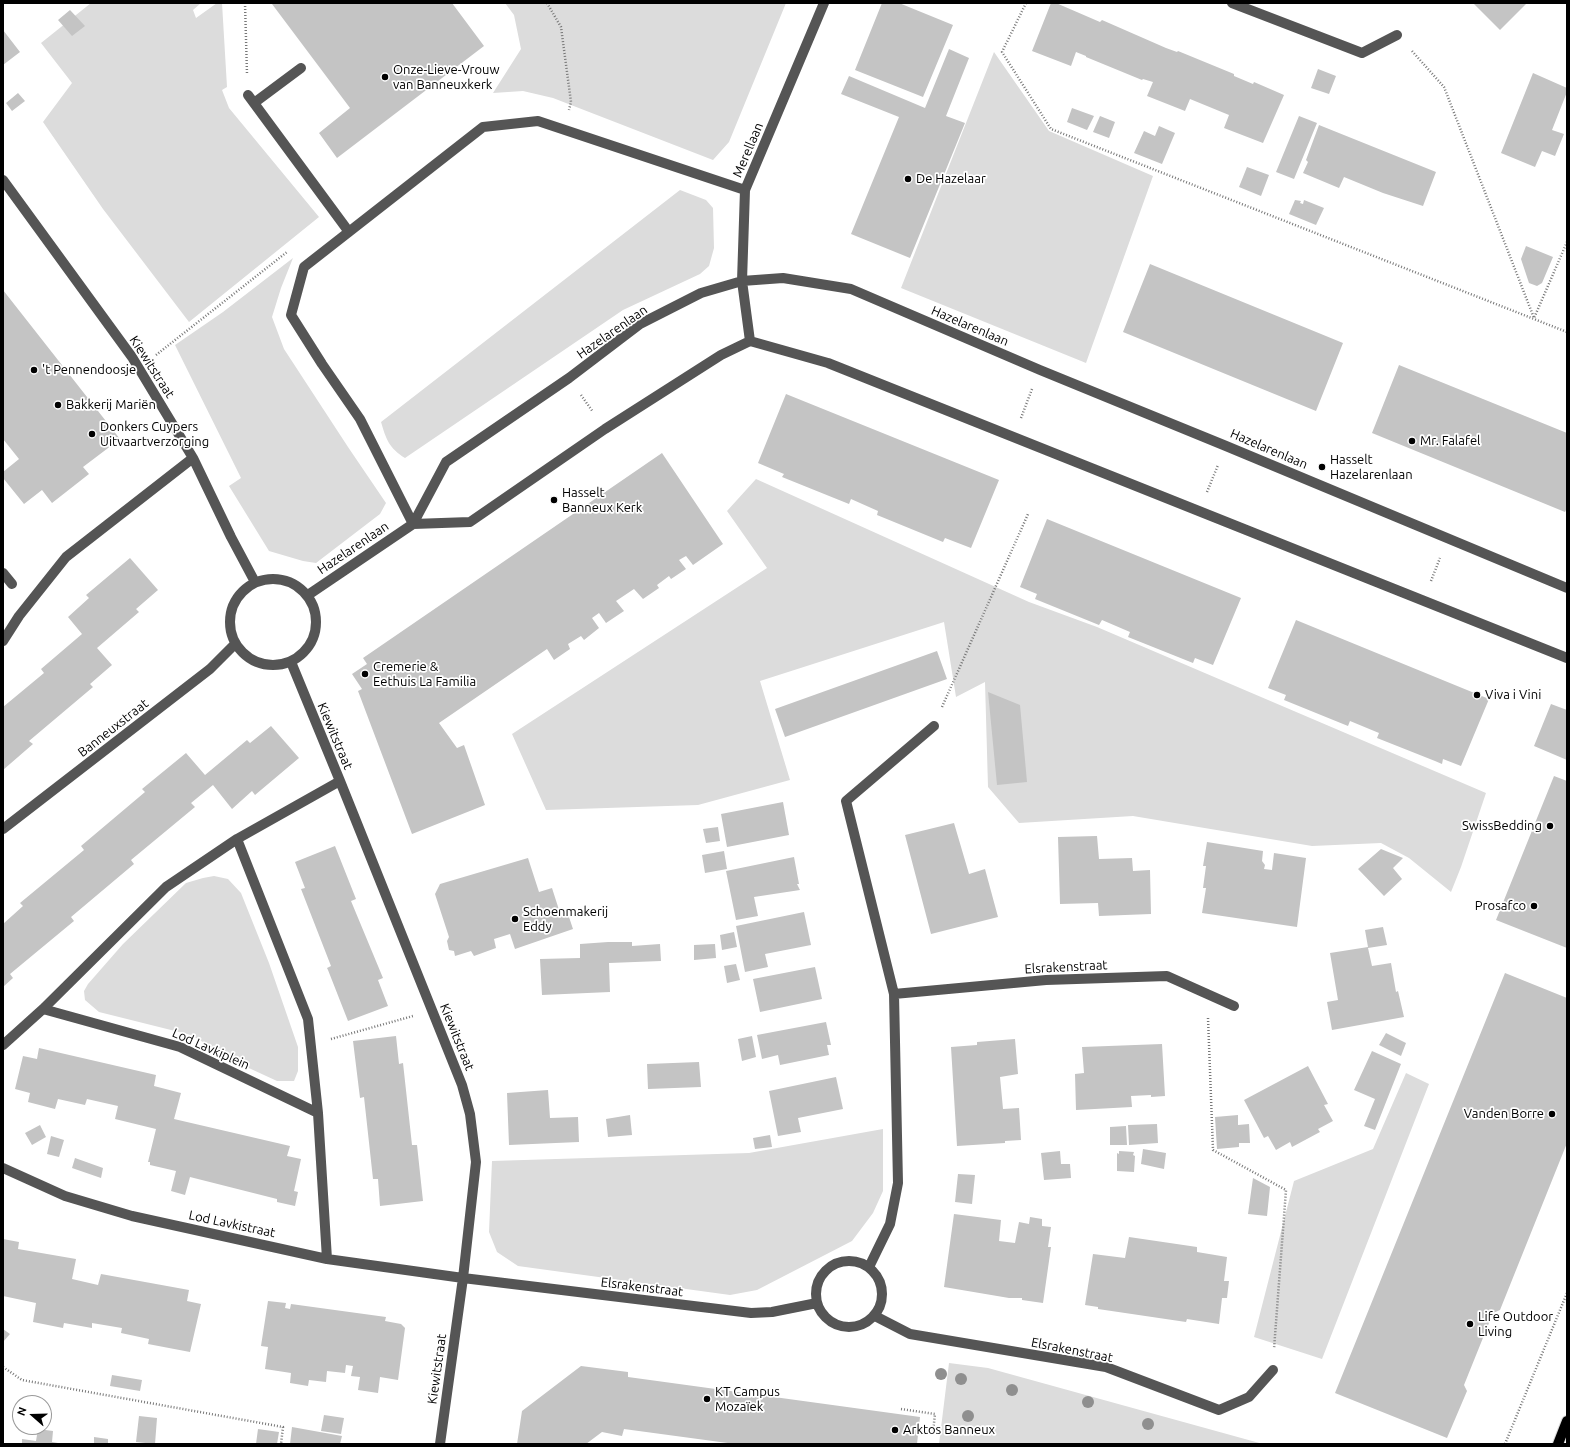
<!DOCTYPE html>
<meta charset="utf-8">
<style>
body{margin:0}
#map{position:relative;width:1570px;height:1447px;overflow:hidden;background:#fff;font-family:Ubuntu,sans-serif}
canvas{display:block}
.frame{position:absolute;inset:0;border:4px solid #000;pointer-events:none}
.north{position:absolute;left:12px;top:1395px;width:40px;height:40px;box-sizing:border-box;background:#fff;border:1px solid #999;border-radius:50%;rotate:290deg;font-size:11px;font-weight:700;line-height:16px;text-align:center;color:#000}
.north::after{content:'';display:block;margin:auto;width:14px;height:18px;background:#000;clip-path:polygon(50% 0,100% 100%,50% 72%,0 100%)}
</style>
<div id="map">
<canvas width="1570" height="1447"></canvas>
<div class="frame"></div>
<div class="north">N</div>
</div>
<script>
const g = document.querySelector('canvas').getContext('2d');
g.lineJoin = 'round';
function fill(path, color) { g.fillStyle = color; g.fill(path, 'evenodd'); }
function stroke(path, color, width, dash) { g.strokeStyle = color; g.lineWidth = width; g.lineCap = dash ? 'butt' : 'round'; g.setLineDash(dash || []); g.stroke(path); }
function write(font, color, halo, rows, align = 'center') {
  g.font = font + ' Ubuntu,sans-serif'; g.lineWidth = 3.5; g.setLineDash([]); g.textBaseline = 'middle'; g.strokeStyle = halo; g.fillStyle = color; for (const [text, x, y, turn = 0] of rows) {
    g.save(); g.translate(x, y); g.rotate((+turn || 0) * Math.PI / 180); g.textAlign = isNaN(turn) ? turn : align; if (halo) g.strokeText(text, 0, 0); g.fillText(text, 0, 0); g.restore();
  }
}
fill(new Path2D(`
 M91 3H201L193 10 196 18 217 3H222L227 87 222 90 229 108 319 217 189 322 103 209 43 122 72 83 41 43Z
 M505 3H786L729 142 713 160 553 98 523 91 493 93 521 49 514 15Z
 M994 52 1049 131 1153 176 1086 363 901 288Z
 M680 190 706 200 713 208 714 248 709 266 700 274 623 310 405 458C389 448 386 439 381 422Z
 M293 258 281 288 272 317 284 349 348 447 386 503 380 514 316 563 303 561 269 551 229 486 241 478 175 345 223 312Z
 M756 479 1029 602 1097 627 1486 793 1461 867 1451 892 1409 858 1381 843 1312 846 1133 816 1019 823 988 787 985 682 956 697 944 622 760 681 790 780 698 805 546 810 512 734 767 568 727 511Z
 M214 876 228 879 241 893 269 963 298 1047V1071L294 1081H277L238 1063 191 1035 99 1012 85 1000 84 991 88 984 123 944 186 883 203 878Z
 M1406 1073 1429 1084 1322 1359 1254 1337 1294 1181 1373 1149Z
 M883 1129V1191L873 1213 852 1241 757 1290 730 1295 518 1266 497 1252 489 1232 492 1161 749 1153Z
 M949 1363 988 1368 1263 1444H939Z`), '#dcdcdc');
fill(new Path2D(`
 M274 3H452L484 46 337 158 319 133 350 108 272 4Z
 M882 3H899L953 25 923 97 855 70Z
 M1051 3H1056L1100 22 1102 20 1166 48 1177 52 1178 51 1234 74V76L1253 84 1254 82 1284 95 1263 143 1224 128 1229 115 1190 99 1185 111 1147 96 1153 82 1143 79 1142 80 1086 57V56L1076 52 1071 66 1032 51Z
 M1473 3H1527L1500 30Z
 M70 10 85 26 72 36 58 20Z
 M3 30 20 52 3 65Z
 M949 49 969 58 946 116 965 123 910 258 851 234 899 117 841 94 849 76 925 108Z
 M1318 69 1336 76 1329 94 1311 88Z
 M1533 73 1567 88V92L1552 130 1564 134 1555 156 1542 151 1535 167 1501 153Z
 M18 93 25 101 12 111 6 103Z
 M1072 108 1094 116 1087 130 1067 122Z
 M1100 116 1115 122 1109 138 1093 132Z
 M1299 116 1317 123 1294 179 1276 172Z
 M1319 125 1436 172 1423 206 1383 193 1344 177 1339 188 1303 173 1308 162 1306 160Z
 M1159 126 1175 133 1162 164 1134 153 1144 131 1155 136Z
 M1247 167 1269 175 1261 196 1239 187Z
 M1295 200 1301 201 1300 203 1303 204 1304 200 1324 208 1316 225 1289 214Z
 M1526 246 1553 257 1542 283 1537 286 1529 283 1521 259Z
 M1150 264 1343 343 1316 411 1123 332Z
 M3 290 120 439 83 467 89 474 52 503 42 490 24 504 3 478V472L19 459 3 439Z
 M1399 365 1567 433V508L1565 512 1372 433Z
 M786 394 999 480 971 548 945 538 943 542 877 515 878 511 851 499 849 504 782 477 784 474 758 463Z
 M662 453 723 544 693 565 686 556 679 560 686 569 671 579 669 576 657 585 659 588 643 599 634 589 616 601 624 611 606 623 599 613 592 618 599 628 584 640 581 636 568 644 570 649 554 660 547 649 439 723 457 748 464 745 485 805 412 834 358 691 362 689 352 674 367 664 363 658Z
 M1047 519 1241 598 1213 665 1195 658 1193 663 1128 637 1130 632 1102 620 1099 625 1035 599 1037 594 1020 587Z
 M130 558 158 590 136 609 139 612 97 648 112 665 90 684 93 687 29 741 33 744 3 770V707L44 673 41 669 82 634 68 617 89 598 86 595Z
 M1296 620 1489 699 1461 766 1443 759 1442 764 1435 761 1377 738 1379 733 1350 721 1348 726 1284 700 1286 695 1268 688Z
 M937 651 947 679 785 737 775 709Z
 M988 692 1020 705 1027 782 997 785Z
 M1551 704 1567 710V760L1534 746Z
 M271 726 299 758 255 795 252 791 232 809 213 785 191 803 195 807 131 860 134 864 71 917 74 921 10 974 13 978 3 987V924L23 906 20 903 84 850 81 846 145 792 142 789 186 753 205 775 247 740 250 743Z
 M1554 776 1567 781V948L1496 920Z
 M783 802 789 835 727 847 721 814Z
 M954 823 969 874 985 869 998 917 931 934 905 835Z
 M718 827 720 841 706 843 703 829Z
 M1097 836 1099 859 1132 858 1133 871 1150 870 1151 914 1099 916 1098 903 1060 904 1058 837Z
 M1207 842 1263 851 1262 861 1265 865 1264 869 1272 870 1274 853 1306 858 1297 927 1202 913 1206 888H1203L1206 866H1203Z
 M335 846 356 899 351 901 383 978 378 980 388 1006 348 1021 328 970 327 968 331 966 301 889 305 888 295 862Z
 M1381 849 1403 858 1393 868 1402 879 1384 896 1358 869Z
 M724 851 727 869 705 873 702 855Z
 M794 857 799 884H797L800 890 754 897 758 916 736 920 726 871Z
 M528 858 539 892 552 888 560 913 567 911 573 929 515 949 510 934 494 939 496 948 474 956 471 951 455 956 454 951 449 950 447 941 449 937 435 894 440 884Z
 M804 912 811 945 765 954 768 967 745 972 736 926Z
 M1383 927 1387 945 1368 948 1372 966 1391 963 1396 992 1398 991 1404 1017 1332 1030 1327 1002 1338 1000 1330 953 1368 947 1365 930Z
 M734 932 737 947 722 950 720 935Z
 M608 942H632V946L660 944 661 961 609 963 610 992 542 995 540 959 580 958V944Z
 M715 944 716 958 694 960V945Z
 M736 964 740 980 727 983 724 966Z
 M815 967 822 999 760 1012 753 979Z
 M1505 973 1567 998V1143L1500 1310 1493 1313 1464 1385 1467 1391 1447 1438 1335 1393Z
 M826 1022 831 1045H827L829 1055 780 1065 778 1055 762 1059 757 1035Z
 M1386 1033 1406 1043 1401 1056 1379 1045Z
 M396 1036 399 1064 403 1063 412 1145H417L423 1201 380 1206 378 1179H373L364 1097 360 1098 353 1041Z
 M752 1036 756 1057 742 1061 738 1039Z
 M1015 1039 1018 1074 1000 1077 1003 1109 1019 1108 1021 1140 1005 1141V1143L957 1146 951 1047 977 1045V1042Z
 M1162 1044 1165 1096 1151 1097V1095L1131 1096 1132 1107 1076 1110 1075 1074 1084 1073 1082 1047Z
 M39 1048 156 1075 154 1086 181 1093 174 1119 290 1146 287 1156 301 1159 294 1191 298 1192 295 1206 277 1202V1199L190 1177 185 1195 171 1191 176 1171 150 1165V1162H148L156 1129 115 1119 118 1106 87 1099 85 1105 58 1099 55 1109 28 1102 30 1093 15 1089 23 1056 37 1059Z
 M1372 1051 1401 1064 1375 1130 1364 1126 1375 1099 1354 1090Z
 M699 1062 701 1087 648 1089 647 1064Z
 M1308 1066 1328 1104 1324 1105 1333 1121 1318 1129 1320 1132 1292 1147 1290 1142 1276 1150 1268 1136 1264 1138 1244 1100Z
 M836 1077 843 1109 798 1118 801 1132 778 1136 769 1091Z
 M548 1090 550 1118 578 1117 579 1142 509 1145 507 1093Z
 M630 1115 632 1135 608 1137 606 1119Z
 M1238 1115V1125L1249 1124 1250 1143H1239V1147L1217 1149 1215 1117Z
 M1157 1124 1158 1143 1129 1145 1128 1125Z
 M40 1125 46 1137 32 1145 25 1133Z
 M1126 1126 1127 1145H1110V1127Z
 M770 1135 772 1147 755 1149 753 1138Z
 M51 1136 64 1140 59 1157 47 1154Z
 M1143 1149 1166 1153 1164 1169 1141 1164Z
 M1060 1151 1061 1164H1070L1071 1178 1044 1180 1041 1153Z
 M1119 1151 1134 1152 1133 1155 1135 1156 1134 1172 1117 1171V1153L1119 1154Z
 M75 1158 103 1168 101 1178 72 1168Z
 M958 1174 975 1175 972 1204 955 1202Z
 M1253 1178 1270 1187 1267 1216 1248 1214Z
 M954 1214 1001 1220 999 1241 1015 1243 1019 1222 1029 1224 1030 1217 1042 1219V1226L1051 1227 1048 1247H1051L1043 1303 1022 1300V1298H1009L944 1287Z
 M1129 1237 1197 1247V1252L1227 1257 1224 1281H1229L1227 1298H1222L1219 1324 1187 1319 1186 1322 1098 1309V1307L1085 1305 1093 1254 1125 1258Z
 M3 1239 19 1242 18 1249 76 1259 72 1279 98 1285 101 1274 189 1290 187 1301 201 1304 190 1352 148 1344 149 1339 121 1333 122 1328 92 1323V1328L64 1323 63 1328 33 1322 36 1303 3 1296Z
 M268 1301 286 1303 285 1308 290 1309 291 1304 386 1317 385 1321 401 1324 405 1328 398 1380 380 1377 378 1393 358 1390 360 1377 351 1376 353 1366 346 1365 345 1373 327 1371 326 1382 309 1380 308 1386 290 1383 291 1373 265 1369 268 1347 261 1346Z
 M3 1329 10 1334 3 1342Z
 M581 1366 628 1372V1377L920 1417 917 1444H735L624 1429 622 1436 602 1432 586 1444H517L522 1411Z
 M112 1375 142 1380 140 1391 110 1386Z
 M324 1415 344 1418 341 1434 321 1431Z
 M139 1416 157 1418 155 1444 136 1442Z
 M292 1427 342 1436 340 1444H290Z
 M38 1429 53 1431 52 1442 64 1444H22V1439L36 1441Z
 M258 1429 279 1432 277 1444H256Z
 M94 1437 108 1439V1444H94Z`), '#c4c4c4');
const major = new Path2D(`
 M1558 1444 1567 1421`);
stroke(major, '#dbdbdb', 12);
stroke(new Path2D(`
 M245 3 247 74
 M547 3 561 27 571 102 569 110
 M1026 3 1002 52 1051 129 1567 332
 M1412 51 1444 87 1534 318 1567 242
 M156 355 287 252
 M581 395 593 412
 M1021 418 1032 389
 M1207 492 1218 465
 M1431 581 1440 558
 M942 707 1028 514
 M1208 1018 1213 1150 1286 1190 1274 1349
 M331 1039 413 1016
 M3 1367 22 1380 283 1427 281 1444
 M901 1409 935 1414 933 1432
 M1505 1444 1567 1293`), '#777', 2.5, [1, 2]);
stroke(new Path2D(`
 M1232 3 1362 53 1397 35
 M248 95 349 232
 M254 103 301 68
 M3 180 132 357 193 458 231 537 255 582
 M750 341 742 281 745 190 824 3
 M413 524 470 522 605 429 721 355 750 341 828 363 1567 658
 M413 524 360 419 322 364 291 315 304 267 483 127 538 121 745 190
 M3 573 12 584
 M230 622a43 43 0 1 1 86 0a43 43 0 1 1-86 0Z
 M308 595 413 524 446 462 569 378 640 324 701 293 742 281 783 278 851 289 1040 370 1226 446 1567 588
 M3 641 19 616 66 557 193 458
 M291 662 340 781 462 1085 470 1114 476 1162 463 1278 440 1444
 M3 829 210 669 235 644
 M237 839 308 1019 318 1113 327 1259
 M894 994 1046 980 1167 976 1234 1006
 M43 1009 180 1047 318 1113
 M3 1045 43 1009 166 887 237 839 340 781
 M3 1168 65 1196 132 1216 327 1259 463 1278 751 1313 772 1312 817 1303
 M816 1294a33 33 0 1 1 66 0a33 33 0 1 1-66 0Z
 M869 1267 890 1224 898 1183 894 994 846 801 934 726
 M875 1316 910 1334 1106 1367 1219 1410 1249 1397 1273 1370`), '#555', 10);
stroke(major, '#000', 10);
g.fillStyle = '#8f8f8f';
for (const [x, y] of [
 [941,1374],
 [961,1379],
 [1012,1390],
 [1088,1402],
 [968,1416],
 [1148,1424]
]) { g.beginPath(); g.arc(x, y, 6, 0, 2 * Math.PI); g.fill(); }
for (const [x, y, r, color] of [
 [385,77,4,"#000"],
 [908,179,4,"#000"],
 [34,370,4,"#000"],
 [58,405,4,"#000"],
 [92,434,4,"#000"],
 [1412,441,4,"#000"],
 [1322,467,4,"#000"],
 [554,500,4,"#000"],
 [365,674,4,"#000"],
 [1477,695,4,"#000"],
 [1550,826,4,"#000"],
 [1534,906,4,"#000"],
 [515,919,4,"#000"],
 [1552,1114,4,"#000"],
 [1470,1324,4,"#000"],
 [707,1399,4,"#000"],
 [895,1430,4,"#000"]
]) { const dot = new Path2D(); dot.arc(x, y, r, 0, 2 * Math.PI); g.fillStyle = color; g.fill(dot); stroke(dot, '#fff', 1.5); }
write('13px', '#000', '#fff', [
 ["Onze-Lieve-Vrouw",393,70],
 ["van Banneuxkerk",393,85],
 ["De Hazelaar",916,179],
 ["'t Pennendoosje",42,370],
 ["Bakkerij Mariën",66,405],
 ["Donkers Cuypers",100,427],
 ["Uitvaartverzorging",100,442],
 ["Mr. Falafel",1420,441],
 ["Hasselt",1330,460],
 ["Hazelarenlaan",1330,475],
 ["Hasselt",562,493],
 ["Banneux Kerk",562,508],
 ["Cremerie &",373,667],
 ["Eethuis La Familia",373,682],
 ["Viva i Vini",1485,695],
 ["SwissBedding",1542,826,"right"],
 ["Prosafco",1526,906,"right"],
 ["Schoenmakerij",523,912],
 ["Eddy",523,927],
 ["Vanden Borre",1544,1114,"right"],
 ["Life Outdoor",1478,1317],
 ["Living",1478,1332],
 ["KT Campus",715,1392],
 ["Mozaïek",715,1407],
 ["Arktos Banneux",903,1430]
], 'left');
write('13px', '#000', '#fff', [
 ["Merellaan",748,150,-67],
 ["Hazelarenlaan",970,326,23],
 ["Hazelarenlaan",612,332,-35],
 ["Kiewitstraat",152,367,57],
 ["Hazelarenlaan",1269,449,23],
 ["Hazelarenlaan",353,548,-34],
 ["Banneuxstraat",113,728,-38],
 ["Kiewitstraat",335,736,67],
 ["Elsrakenstraat",1066,967,-3],
 ["Kiewitstraat",457,1037,68],
 ["Lod Lavkiplein",211,1049,24],
 ["Lod Lavkistraat",232,1224,12],
 ["Elsrakenstraat",642,1287,7],
 ["Elsrakenstraat",1072,1350,11],
 ["Kiewitstraat",437,1369,-82]
]);
</script>
